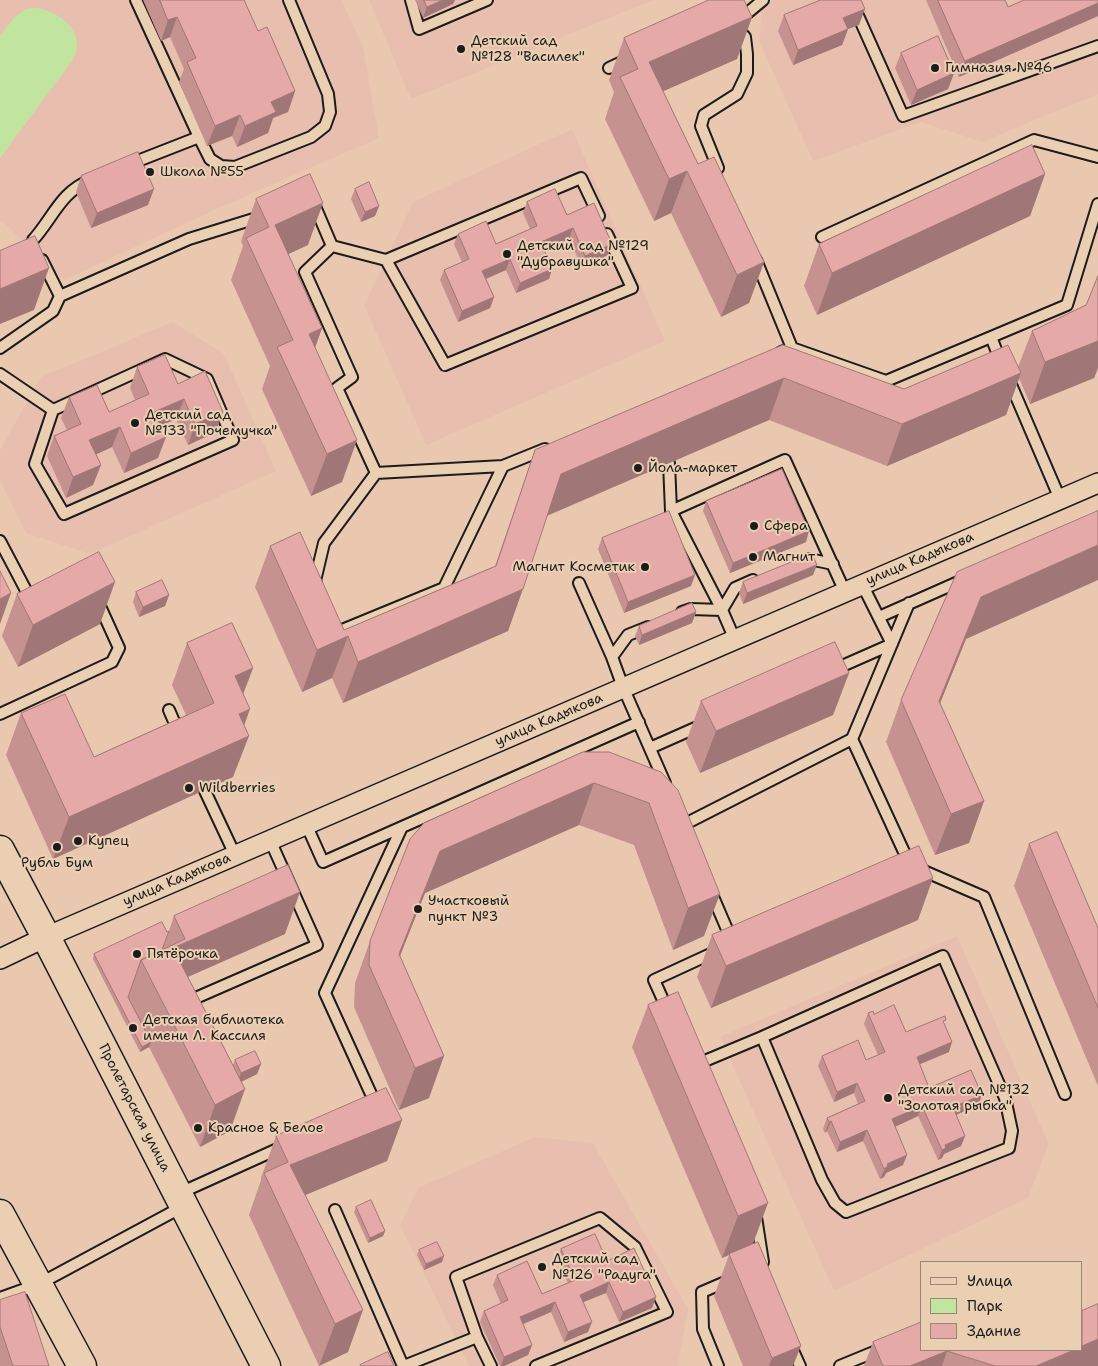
<!DOCTYPE html>
<meta charset="utf-8">
<style>
body{margin:0}
#map{position:relative;width:1098px;height:1366px;overflow:hidden;background:#eac8b0;font-family:"Shantell Sans",sans-serif}
canvas{display:block}
.legend{position:absolute;left:920px;top:1261px;width:162px;height:90px;box-sizing:border-box;background:#ebcfb2;border:1px solid #988776;margin:0;padding:6px 9px;list-style:none;font-size:15px;color:#1c1c1c}
.legend li{display:flex;align-items:center;gap:10px;height:25px}
.legend b{width:25px;border:1px solid #988776}
</style>
<div id="map">
<canvas width="1098" height="1366"></canvas>
<ul class="legend">
<li><b style="height:6px;background:#ebcfb2"></b>Улица</li>
<li><b style="height:14px;background:#c1e59e"></b>Парк</li>
<li><b style="height:14px;background:#e5aaa8"></b>Здание</li>
</ul>
</div>
<script>
const g = document.querySelector('canvas').getContext('2d');
g.lineJoin = 'round';
function fill(path, color) { g.fillStyle = color; g.fill(path, 'evenodd'); }
function stroke(path, color, width, dash) { g.strokeStyle = color; g.lineWidth = width; g.lineCap = dash ? 'butt' : 'round'; g.setLineDash(dash || []); g.stroke(path); }
function write(font, color, halo, rows, align = 'center') {
  g.font = font + ' "Shantell Sans",sans-serif'; g.lineWidth = 4; g.setLineDash([]); g.textBaseline = 'middle'; g.strokeStyle = halo; g.fillStyle = color; for (const [text, x, y, turn = 0] of rows) {
    g.save(); g.translate(x, y); g.rotate((+turn || 0) * Math.PI / 180); g.textAlign = isNaN(turn) ? turn : align; if (halo) g.strokeText(text, 0, 0); g.fillText(text, 0, 0); g.restore();
  }
}
fill(new Path2D(`
 M0 0H341L363 46 379 138 223 206 64 280 2 221 0 222Z
 M369 0H653L411 99Z
 M763 0H1098V94L982 142 921 122 813 161 759 41Z
 M572 129 665 341 426 445 364 305 413 202Z
 M173 322 224 354 276 471 90 554 26 533 0 480V450L41 377Z
 M957 936 1049 1144 1028 1198 834 1291 720 1037Z
 M535 1137 593 1143 688 1309 678 1366H469L400 1225 418 1188Z`), '#e8bfae');
fill(new Path2D(`
 M39 8C57 13 77 24 77 46 77 51 74 57 72 61L0 158V36L14 18 26 9Z`), '#c1e59e');
const lane = new Path2D(`
 M136 0 199 137 210 159 221 166 235 167 311 137 325 126 330 112 328 94 289 0
 M411 0 419 29 487 0
 M851 0 903 116 1098 46
 M739 20 763 0
 M609 68 626 60
 M130 164 199 137
 M718 168 701 126 704 115 737 94 747 73V54L745 37 736 27
 M314 204 332 246 305 272 352 377 337 388 376 473 324 543 315 581 316 583
 M822 237 1034 140 1098 157
 M33 240C53 218 61 191 91 180
 M332 246 386 260 581 178 599 216
 M42 260 60 296 189 239 260 217
 M386 260 445 365 632 288 607 234
 M756 260 792 348
 M991 337 1067 305 1098 204
 M0 348 53 311 60 296
 M781 352 792 348 886 381 991 337 1001 362
 M165 359 207 379 233 440 64 514 35 464 53 410Z
 M0 374 53 410
 M1009 380 1060 499
 M669 463 671 511 722 610 735 640
 M376 473 503 466
 M671 511 785 460 845 592
 M0 541 30 598 32 597
 M804 561 809 559 833 564
 M579 583 612 657
 M682 612 691 609 722 610 735 588 753 580
 M879 617 965 579
 M334 626 337 632 444 588 503 466 545 449
 M648 627 628 635 612 657 623 687 665 783
 M833 670 892 644 862 584
 M169 710 179 733
 M0 714 112 662 119 648 99 604
 M852 739 909 603
 M650 748 702 725
 M205 791 235 855
 M306 824 323 862 639 722
 M684 828 683 825 852 739 910 865 984 897 1065 1094
 M711 892 732 941
 M193 1005 191 1000 317 945 270 840
 M668 1011 654 980 717 951
 M695 1065 762 1037 943 956 1005 1098 1012 1131 1009 1148 846 1212 835 1203 822 1180 762 1037
 M373 1106 376 1105 325 993 402 827
 M180 1193 282 1147
 M335 1210 403 1366
 M756 1217 763 1262
 M0 1298 39 1284 182 1207
 M791 1346 800 1366
 M404 1366 477 1337
 M491 1366 477 1337 456 1277 600 1218 635 1247 667 1312 536 1366
 M718 1366 703 1329 702 1292 730 1280
 M840 1366 879 1350`);
const street = new Path2D(`
 M0 959 46 937 1098 483`);
const secondary = new Path2D(`
 M0 850 46 937 266 1366
 M0 1214 82 1366`);
stroke(lane, '#1c1c1c', 14);
stroke(street, '#1c1c1c', 22);
stroke(secondary, '#1c1c1c', 31);
stroke(lane, '#ebcfb2', 10);
stroke(street, '#ebcfb2', 19);
stroke(secondary, '#ebcfb2', 28);
fill(new Path2D(`
 M143 0H244L258 31 295 91 288 112 273 118 268 133 237 147 232 136 207 146 179 82 184 69 170 37 161 41Z
 M415 0H455L453 4 423 18Z
 M926 0H1005L1008 7 1098 0V16L959 77Z
 M784 15 859 25 848 29 842 45 793 65 778 31Z
 M752 17 737 59 663 91 698 164 764 262 749 303 721 317 671 213 654 221 605 119 614 92 609 80 624 38Z
 M901 53 954 73 948 89 911 105 895 68Z
 M1045 174 1030 216 817 315 804 286 819 244Z
 M81 176 148 205 91 228 76 192Z
 M355 189 379 206 375 216 361 222 351 199Z
 M256 199 308 245 288 254 322 328 315 348 342 482 311 496 262 389 270 366 231 280 243 246 241 241Z
 M527 202 567 215 612 244 608 255 582 267 569 239 544 250 552 269 549 279 516 293 506 270 486 278 494 297 490 308 458 322 440 280 444 270 462 262 454 244 458 234 496 244 530 229 523 213Z
 M1098 276V368L1094 378 1030 404 1019 378 1006 415 887 466 769 420 547 516 508 631 343 703 332 678 302 692 255 587 270 546 344 630 495 566 535 450 783 345 904 389 1018 367 1032 331 1086 305Z
 M137 367 178 384 216 432 188 445 176 419 161 426 158 458 124 473 112 447 96 454 93 485 66 498 47 456 54 436 67 430 61 418 69 397 109 412 135 400 130 388Z
 M706 501 806 542 730 573 703 511Z
 M602 538 691 586 624 613 598 549Z
 M813 575 743 604 739 593 743 582Z
 M136 592 169 595 165 606 139 617 133 602Z
 M17 594 100 624 18 667 2 636Z
 M696 612 692 623 639 645 635 636 639 626Z
 M966 639 940 703 984 801 969 843 935 855 886 742 901 700Z
 M187 643 253 668 243 694 244 725 233 777 53 859 6 755 21 713 94 757 186 715 172 685Z
 M849 673 833 715 700 773 686 742 701 701Z
 M583 752 661 772 704 936 673 950 634 845 579 825 425 893 400 956 429 1098 399 1110 354 1007 355 983 370 941Z
 M1029 844 1098 928V1086L1014 886Z
 M174 916 285 934 188 977 233 1065 235 1060 261 1064 257 1074 241 1082 230 1131 200 1147 149 1047 140 1052 93 959 94 954 169 931Z
 M918 920 711 1008 697 977 712 935Z
 M648 1005 753 1244 793 1366H743L714 1296 729 1255 722 1258 632 1047Z
 M868 1013 874 1014 906 1032 945 1024 949 1052 920 1064 929 1088 982 1095 978 1105 956 1115 965 1136 961 1146 944 1154 942 1158 938 1160 918 1116 895 1127 903 1165 886 1173 884 1177 880 1179 863 1141 837 1152 827 1131 825 1133 823 1129 827 1118 858 1104 854 1093 834 1102 818 1066 822 1056 866 1060 878 1055 864 1024Z
 M402 1120 387 1161 305 1195 348 1352 319 1366 249 1215 261 1180V1178L276 1136Z
 M356 1207 385 1231 383 1236 368 1243 354 1212Z
 M561 1249 607 1261 656 1297 652 1308 619 1322 606 1293 583 1302 588 1332 564 1342 551 1312 523 1324 532 1345 528 1355 504 1366H500L480 1322 484 1311 501 1304 493 1285 497 1275 542 1294 568 1283 557 1259Z
 M419 1250 442 1262 424 1270 417 1255Z
 M0 1300 49 1366H0Z
 M873 1342 922 1350H1082L1098 1366H864Z`), '#c59290');
fill(new Path2D(`
 M443 0H455L453 4 423 18 427 7Z
 M1098 3V16L959 77 965 61Z
 M865 9 859 25 848 29 842 45 793 65 798 50 843 18Z
 M177 17 170 37 161 41 168 20Z
 M752 17 737 59 634 104 649 62Z
 M954 73 948 89 911 105 917 90Z
 M295 91 288 112 273 118 268 133 237 147 245 126 271 102Z
 M240 115 232 136 207 146 215 126Z
 M687 171 671 213 654 221 669 179Z
 M1045 174 1030 216 817 315 832 273Z
 M154 189 148 205 91 228 97 213Z
 M323 203 308 245 260 267 275 225Z
 M379 206 375 216 361 222 365 212Z
 M573 228 569 239 537 253 541 242Z
 M612 244 608 255 582 267 585 256Z
 M510 259 506 270 479 282 482 271Z
 M764 262 749 303 721 317 737 275Z
 M49 268 34 310 0 324V289Z
 M552 269 549 279 516 293 520 283Z
 M494 297 490 308 458 322 462 311Z
 M322 328 307 370 309 334Z
 M1098 341V368L1094 378 1030 404 1045 362Z
 M1021 373 1006 415 887 466 902 424Z
 M784 378 769 420 546 516 561 474Z
 M184 399 176 419 147 432 154 412Z
 M223 412 216 432 188 445 195 424Z
 M120 427 112 447 82 461 89 440Z
 M166 437 158 458 124 473 131 453Z
 M357 440 342 482 311 496 327 454Z
 M101 465 93 485 66 498 73 477Z
 M809 531 806 542 730 573 733 563Z
 M1098 545V580L966 639 924 743 939 701 981 597Z
 M817 565 813 575 743 604 747 593Z
 M695 575 691 586 624 613 628 602Z
 M115 582 100 624 18 667 33 625Z
 M523 589 508 631 343 703 358 662Z
 M11 593 0 624V599Z
 M169 595 165 606 139 617 143 607Z
 M696 612 692 623 639 645 642 635Z
 M348 636 332 678 302 692 317 650Z
 M253 668 237 710 235 676Z
 M849 673 833 715 700 773 716 731Z
 M250 709 239 740 249 736 233 777 53 859 69 817 239 714Z
 M594 783 579 825 425 893 384 996 399 954 440 851Z
 M984 801 969 843 935 855 951 814Z
 M933 878 918 920 711 1008 726 966Z
 M300 892 285 934 158 990 173 948Z
 M720 894 704 936 673 950 688 908Z
 M151 1042 149 1047 140 1052 142 1047Z
 M952 1042 949 1052 913 1067 917 1057Z
 M444 1056 429 1098 399 1110 415 1068Z
 M261 1064 257 1074 237 1084 241 1073Z
 M857 1083 854 1093 834 1102 837 1092Z
 M245 1089 230 1131 200 1147 215 1105Z
 M982 1095 978 1105 949 1118 953 1107Z
 M922 1106 918 1116 888 1130 892 1119Z
 M402 1120 387 1161 279 1206 290 1165Z
 M831 1121 827 1131 825 1133 829 1122Z
 M867 1130 863 1141 837 1152 840 1142Z
 M965 1136 961 1146 944 1154 942 1158 938 1160 942 1150 945 1145Z
 M907 1155 903 1165 886 1173 884 1177 880 1179 887 1164Z
 M768 1203 753 1244 722 1258 738 1216Z
 M385 1231 383 1236 368 1243 370 1238Z
 M444 1256 442 1262 424 1270 426 1264Z
 M609 1282 606 1293 576 1305 580 1295Z
 M656 1297 652 1308 619 1322 623 1312Z
 M555 1302 551 1312 516 1327 520 1317Z
 M363 1310 348 1352 319 1366 335 1324Z
 M592 1322 588 1332 564 1342 568 1332Z
 M1098 1339V1366H1036L1074 1350H1082V1346Z
 M532 1345 528 1355 504 1366H501L504 1357Z
 M801 1346 793 1366H769L772 1358Z
 M947 1351 942 1366H910Z`), '#a07776');
const building = new Path2D(`
 M160 0H244L258 31 267 27 295 91 271 102 276 112 245 126 240 115 215 126 187 62 196 58 177 17 168 20Z
 M424 0H443L427 7Z
 M709 0H744L752 17 649 62 698 164 714 157 764 262 737 275 687 171 669 179 620 77 638 69 624 38Z
 M821 0H861L865 9 843 18 848 29 798 50 784 15Z
 M938 0H1005L1008 7 1024 0H1098V3L965 61Z
 M938 36 954 73 917 90 901 53Z
 M1032 145 1045 174 832 273 819 244Z
 M138 152 154 189 97 213 81 176Z
 M310 174 323 203 275 225 322 328 309 334 357 440 327 454 277 347 293 340 246 238 269 227 256 199Z
 M369 182 379 206 365 212 355 189Z
 M555 189 567 215 594 203 612 244 585 256 573 228 541 242 552 269 520 283 510 259 482 271 494 297 462 311 444 270 469 259 458 234 486 221 496 244 537 226 527 202Z
 M35 236 49 268 0 289V251Z
 M1098 276V341L1045 362 1032 331 1086 305Z
 M783 345 904 389 1008 345 1021 373 902 424 784 378 561 474 523 589 358 662 348 636 317 650 270 546 300 532 344 630 496 566 535 450Z
 M165 355 178 384 205 371 223 412 195 424 184 399 154 412 166 437 131 453 120 427 89 440 101 465 73 477 54 436 81 424 69 397 97 385 109 412 149 394 137 367Z
 M782 469 809 531 733 563 706 501Z
 M669 511 695 575 628 602 602 538Z
 M1098 511V545L981 597 939 701 984 801 951 814 901 700 957 572Z
 M99 552 115 582 33 625 17 594Z
 M812 554 817 565 747 593 743 582Z
 M0 571 11 593 0 599Z
 M162 580 169 595 143 607 136 592Z
 M692 603 696 612 642 635 639 626Z
 M232 623 253 668 235 676 250 709 239 714 249 736 69 817 21 713 65 694 94 757 214 703 187 643Z
 M835 642 849 673 716 731 701 701Z
 M583 752H609L661 772 678 790 720 894 688 908 649 803 594 783 440 851 399 954 444 1056 415 1068 369 965 370 941 410 839 424 823Z
 M1057 832 1098 928V1008L1029 844Z
 M919 846 933 878 726 966 712 935Z
 M288 865 300 892 173 948 245 1089 215 1105 141 960 185 939 174 916Z
 M162 922 167 932 169 931 162 950 141 960 128 997 151 1042 142 1047 94 954Z
 M678 992 768 1203 738 1216 648 1005Z
 M894 1005 906 1032 945 1016 946 1020 943 1021 952 1042 917 1057 929 1088 971 1070 982 1095 953 1107 965 1136 945 1145 946 1148 942 1150 922 1106 892 1119 907 1155 887 1164 888 1166 884 1169 867 1130 840 1142 831 1121 829 1122 827 1118 865 1101 857 1083 837 1092 822 1056 858 1040 866 1060 885 1052 868 1013 873 1011 874 1014Z
 M255 1051 261 1064 241 1073 235 1060Z
 M386 1088 402 1120 290 1165 363 1310 335 1324 264 1173 288 1162 276 1136Z
 M371 1200 385 1231 370 1238 356 1207Z
 M595 1234 607 1261 634 1248 656 1297 623 1312 609 1282 580 1295 592 1322 568 1332 555 1302 520 1317 532 1345 504 1357 484 1311 508 1300 497 1275 527 1261 542 1294 575 1280 561 1249Z
 M437 1242 444 1256 426 1264 419 1250Z
 M758 1242 801 1346 772 1358 729 1254Z
 M25 1292 49 1366H13L0 1327V1300Z
 M1098 1304V1339L1082 1346V1311Z
 M922 1322V1350H1074L1036 1366H995L947 1351 910 1366H883L873 1342Z
 M388 1352 394 1366H361L360 1365Z`);
fill(building, '#e5aaa8');
stroke(building, '#a07776', 1);
for (const [x, y, r, color] of [
 [461,49,5,"#1c1c1c"],
 [935,68,5,"#1c1c1c"],
 [150,172,5,"#1c1c1c"],
 [507,254,5,"#1c1c1c"],
 [135,423,5,"#1c1c1c"],
 [638,468,5,"#1c1c1c"],
 [754,526,5,"#1c1c1c"],
 [753,557,5,"#1c1c1c"],
 [645,567,5,"#1c1c1c"],
 [189,788,5,"#1c1c1c"],
 [78,841,5,"#1c1c1c"],
 [57,847,5,"#1c1c1c"],
 [418,909,5,"#1c1c1c"],
 [137,954,5,"#1c1c1c"],
 [133,1028,5,"#1c1c1c"],
 [888,1098,5,"#1c1c1c"],
 [198,1128,5,"#1c1c1c"],
 [542,1267,5,"#1c1c1c"]
]) { const dot = new Path2D(); dot.arc(x, y, r, 0, 2 * Math.PI); g.fillStyle = color; g.fill(dot); stroke(dot, '#ebcfb2', 2); }
write('14px', '#1c1c1c', '#ebcfb2', [
 ["Детский сад",471,41],
 ["№128 \"Василек\"",471,57],
 ["Гимназия №46",945,68],
 ["Школа №55",160,172],
 ["Детский сад №129",517,246],
 ["\"Дубравушка\"",517,262],
 ["Детский сад",145,415],
 ["№133 \"Почемучка\"",145,431],
 ["Йола-маркет",648,468],
 ["Сфера",764,526],
 ["Магнит",763,557],
 ["Магнит Косметик",635,567,"right"],
 ["Wildberries",199,788],
 ["Купец",88,841],
 ["Рубль Бум",57,863,"center"],
 ["Участковый",428,901],
 ["пункт №3",428,917],
 ["Пятёрочка",147,954],
 ["Детская библиотека",143,1020],
 ["имени Л. Кассиля",143,1036],
 ["Детский сад №132",898,1090],
 ["\"Золотая рыбка\"",898,1106],
 ["Красное & Белое",208,1128],
 ["Детский сад",552,1259],
 ["№126 \"Радуга\"",552,1275]
], 'left');
write('14px', '#1c1c1c', '#ebcfb2', [
 ["улица Кадыкова",920,559,-23],
 ["улица Кадыкова",549,720,-23],
 ["улица Кадыкова",177,880,-23],
 ["Пролетарская улица",134,1108,63]
]);
</script>
